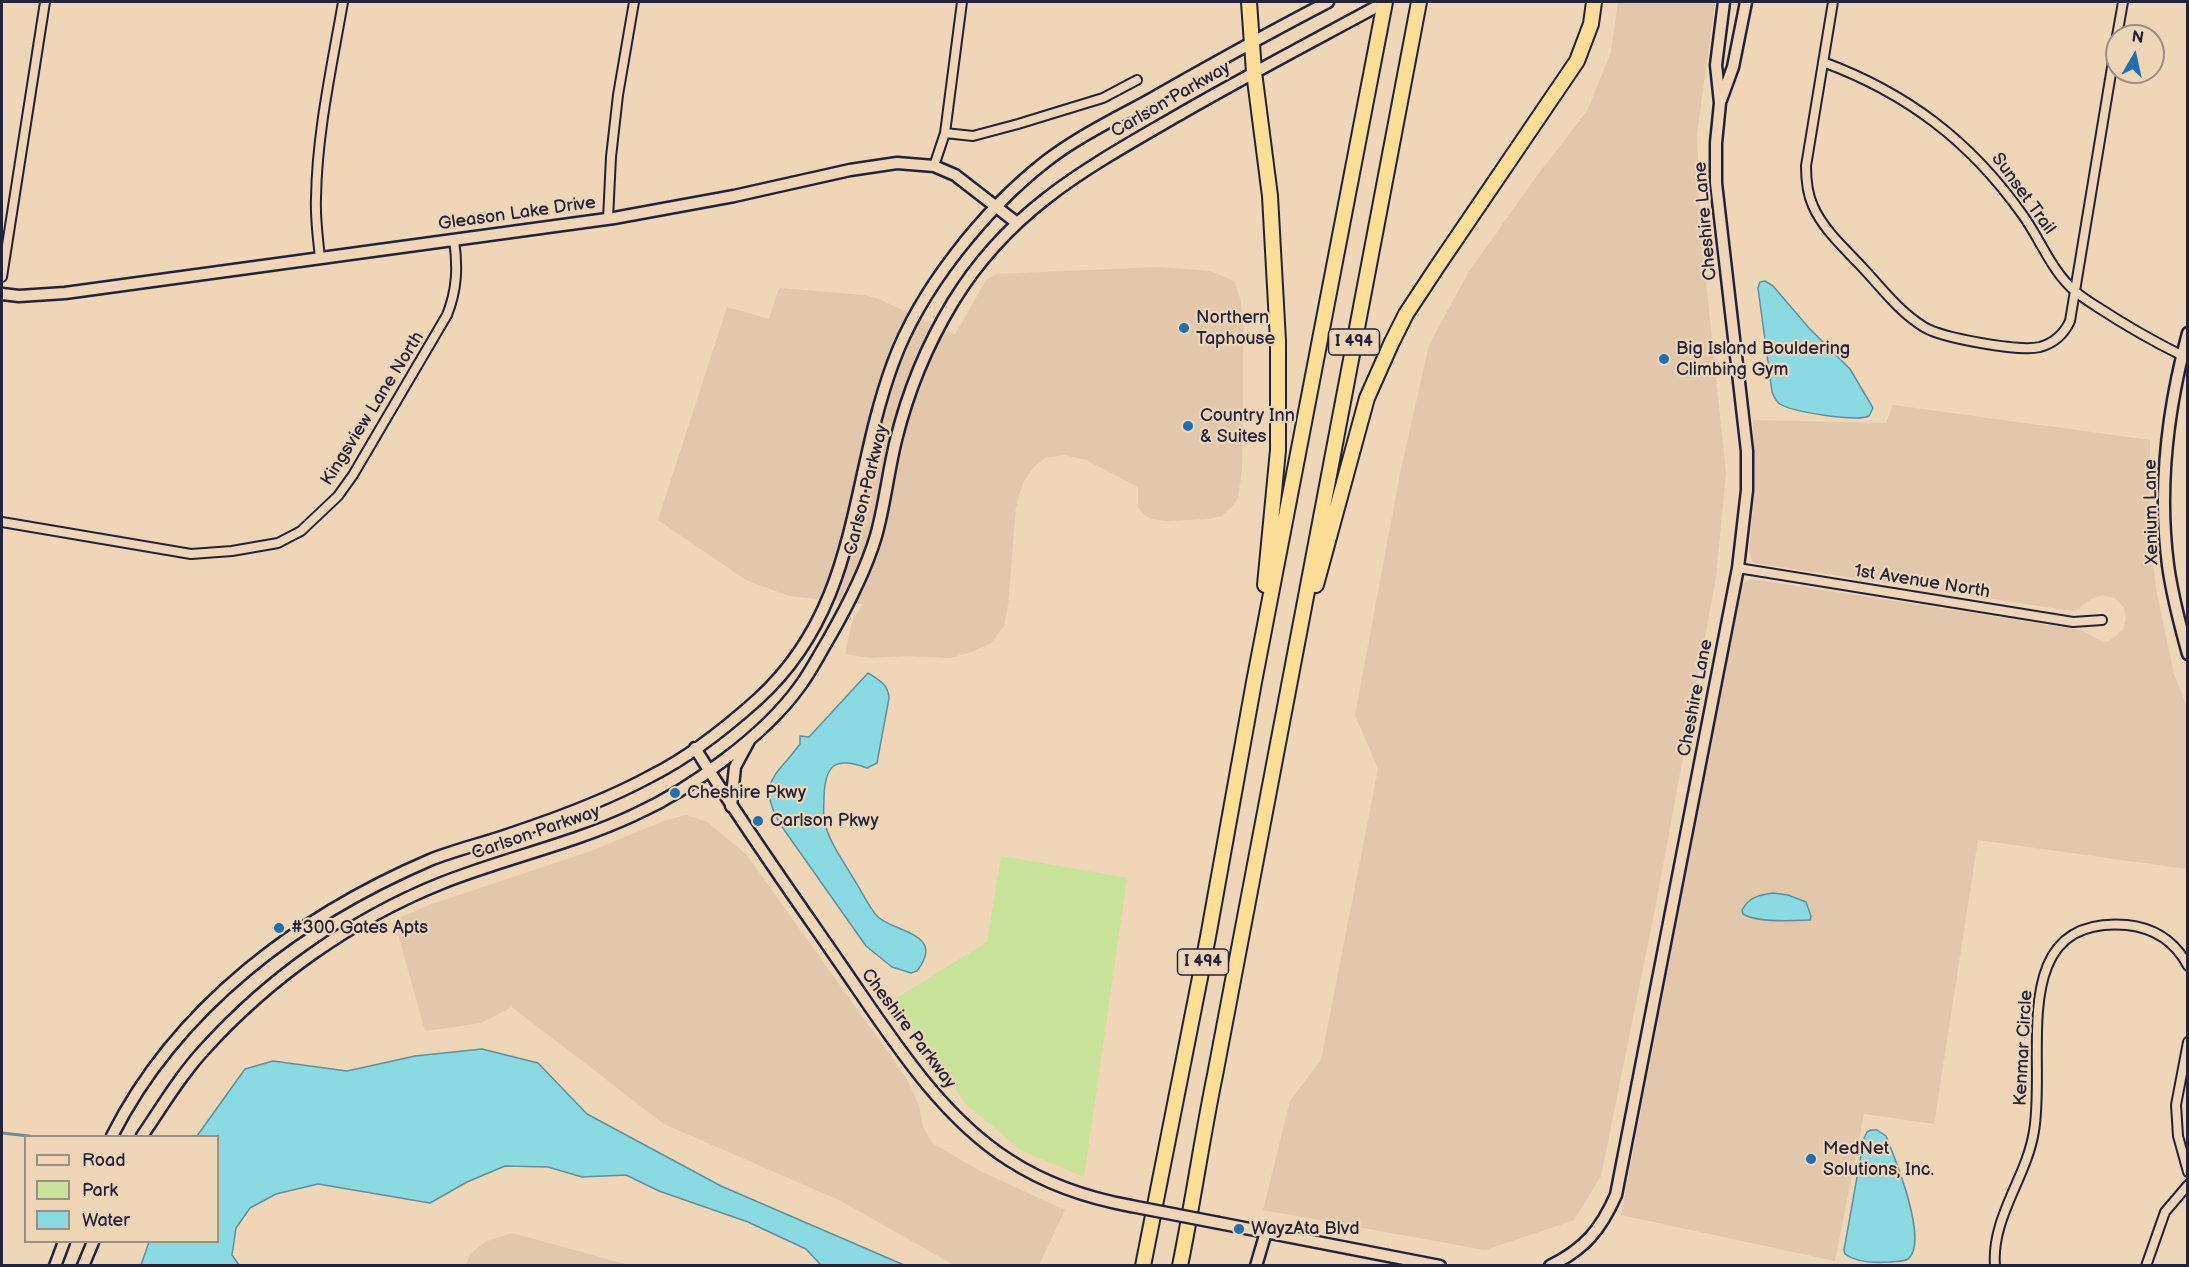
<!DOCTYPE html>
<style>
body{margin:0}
#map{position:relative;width:2189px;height:1267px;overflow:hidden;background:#eed6b6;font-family:"Balsamiq Sans",sans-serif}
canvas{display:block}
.frame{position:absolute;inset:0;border:3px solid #22223b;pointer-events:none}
.legend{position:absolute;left:24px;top:1135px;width:195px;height:108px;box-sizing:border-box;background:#eed6b6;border:2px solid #9c8e85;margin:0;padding:8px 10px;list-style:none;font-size:18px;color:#22223b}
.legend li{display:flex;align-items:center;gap:12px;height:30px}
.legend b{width:30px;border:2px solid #9c8e85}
.north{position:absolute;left:2105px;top:24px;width:60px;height:60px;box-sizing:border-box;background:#eed6b6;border:2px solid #9c8e85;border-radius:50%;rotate:9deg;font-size:16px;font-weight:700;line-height:24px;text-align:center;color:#22223b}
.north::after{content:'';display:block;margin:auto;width:21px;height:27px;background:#1f6fb2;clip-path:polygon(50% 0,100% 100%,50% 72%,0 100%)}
</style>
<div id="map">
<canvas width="2189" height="1267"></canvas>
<div class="frame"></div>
<ul class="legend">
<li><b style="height:8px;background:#eed6b6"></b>Road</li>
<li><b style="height:16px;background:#c9e39a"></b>Park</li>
<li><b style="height:16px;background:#89dae1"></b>Water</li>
</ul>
<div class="north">N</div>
</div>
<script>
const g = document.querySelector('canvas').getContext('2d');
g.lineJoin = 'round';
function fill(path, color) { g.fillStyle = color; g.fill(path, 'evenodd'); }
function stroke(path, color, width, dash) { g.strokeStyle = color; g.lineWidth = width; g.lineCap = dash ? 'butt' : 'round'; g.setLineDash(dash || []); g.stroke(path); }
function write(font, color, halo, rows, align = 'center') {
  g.font = font + ' "Balsamiq Sans",sans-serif'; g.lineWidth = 4.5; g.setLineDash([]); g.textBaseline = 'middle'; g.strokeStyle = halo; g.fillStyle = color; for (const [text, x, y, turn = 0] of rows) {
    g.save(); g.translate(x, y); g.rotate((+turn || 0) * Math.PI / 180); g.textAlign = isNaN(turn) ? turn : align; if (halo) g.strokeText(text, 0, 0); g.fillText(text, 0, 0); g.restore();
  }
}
fill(new Path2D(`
 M1618 2H1715L1697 134 1701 234 1726 473 1716 577 1656 904 1601 1176 1574 1220 1485 1250 1263 1210 1290 1101 1321 1060 1343 948 1378 769 1355 715 1401 469 1429 345 1468 273 1536 177 1587 111 1611 52Z
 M1160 267 1210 271 1234 281 1240 298 1243 317V389L1242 469 1238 498 1232 507 1221 516 1210 519 1165 521 1151 519 1143 514 1138 507V487L1086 460 1065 455 1045 458 1034 467 1024 481 1020 492 1016 507 1008 605 1004 626 991 643 972 652 950 658 906 656 870 658 845 654 852 622 863 604 789 596 746 580 658 520 727 307 769 319 779 288 864 295 879 299 955 335 986 280 997 274Z
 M1893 405 2150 440 2149 523 2156 589 2174 674 2187 707V869L1978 840 1934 1124 1864 1114 1835 1261 1621 1215 1741 587 1745 582 1752 579 2081 630 2103 642 2109 641 2116 636 2123 629 2126 619 2124 608 2115 598 2103 595 2091 599 2076 610 2072 611 1755 563 1751 560 1749 550 1755 487 1753 420 1886 423Z
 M686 815 707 822 746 854 907 1079 919 1106 923 1127 932 1143 980 1171 1065 1210 1039 1265H954L841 1201 664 1124 512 1007 481 1023 425 1031 394 920 429 905 591 851 664 821Z
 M512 1233 629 1265H466L470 1254 487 1241Z`), '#e2c7aa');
fill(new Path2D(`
 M1001 856 1127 878 1084 1177 1022 1151 966 1104 890 1002 987 942Z`), '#c9e39a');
const water = new Path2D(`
 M1765 281 1773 286 1809 328 1850 369 1873 408 1869 416C1856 422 1792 412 1780 404 1776 402 1774 397 1772 392L1758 288 1760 282Z
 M868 673C879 680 888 684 889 698L877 763 867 768C835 756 825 765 824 797 824 805 823 813 824 820 829 844 847 866 858 886 864 896 870 909 878 917 896 933 946 933 917 971L911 973 892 967 866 946 780 824C756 781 776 777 800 744V736L809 737Z
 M1773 893 1788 895 1806 902 1811 916 1810 920C1793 921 1757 923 1743 914L1742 910C1749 897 1759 895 1773 893Z
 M482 1049 538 1063 587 1114 721 1186 904 1265H821L806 1249 748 1222 659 1191 626 1175 582 1177 548 1167 505 1166 467 1182 430 1203 318 1184 276 1194 250 1208 236 1228 232 1255 239 1265H141L149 1242H218V1136H197L245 1069 273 1061 347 1071 415 1056Z
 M1871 1130H1877L1886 1136C1895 1158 1929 1242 1908 1259 1903 1262 1895 1261 1890 1262 1876 1263 1856 1262 1845 1254L1844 1250 1864 1138 1867 1132Z`);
fill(water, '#89dae1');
stroke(water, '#60909f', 1.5);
stroke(new Path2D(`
 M2 1133 29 1136`), '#60909f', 3);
const street = new Path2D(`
 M1833 2 1806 166C1806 179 1807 193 1813 206 1823 229 1844 248 1861 266 1881 287 1899 312 1924 327 1942 338 2019 352 2040 347 2054 343 2064 334 2070 321L2117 37
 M2117 36 2123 2
 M1823 62C1907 93 1970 141 2022 214 2041 240 2051 271 2076 292 2083 298 2091 303 2099 308 2125 325 2153 341 2181 355
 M945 133 973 136 1018 124 1103 98 1137 80
 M934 166 945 133 962 2
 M608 219 611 157 618 95 634 2
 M320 258C318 238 315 218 316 198 317 132 332 66 343 2
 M2 277 45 2
 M2 522 191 554 232 551 278 543 301 531 338 496 353 475 447 315C457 290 458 267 454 240
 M1738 568 2073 622 2102 620
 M2188 1042 2176 1105 2178 1136 2188 1172
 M1995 1266C1991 1218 2027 1177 2034 1131 2047 1056 2005 915 2127 925 2155 928 2175 941 2188 966
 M2146 1266 2165 1212 2188 1185`);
const secondary = new Path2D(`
 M1721 100 1733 67 1746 2
 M2 294 19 296 65 293 614 218 734 196 850 170 897 163 934 166 955 175 1017 223
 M2188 333C2168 407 2158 488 2168 565 2172 595 2180 625 2188 654
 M695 748C740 821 790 891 839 962 887 1031 937 1114 1009 1160 1046 1184 1087 1198 1131 1206
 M731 806 735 767 749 741
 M112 1136C177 1007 299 916 430 860 457 849 486 843 513 833 561 817 607 800 651 776 687 758 728 726 758 699 860 606 849 482 893 363 920 289 984 210 1045 162 1077 137 1115 119 1151 99 1209 66 1268 33 1328 2
 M142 1136C162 1107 180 1076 204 1050 269 978 352 919 442 883 505 858 572 844 634 815 665 801 697 781 724 760 752 739 780 714 800 686 811 671 819 655 828 640 847 607 865 573 876 536 885 504 888 472 896 440 908 391 927 345 953 302 1009 210 1085 169 1175 117 1244 77 1315 40 1385 2
 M1219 1223 1440 1266
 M55 1266 64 1242
 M83 1266 93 1242
 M1256 1266 1266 1232
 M1550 1266C1585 1249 1601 1229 1616 1195L1738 568 1747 490V451L1716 183V143L1720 103 1716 65 1724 2`);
const highway = new Path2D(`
 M1249 2 1254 72 1270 196 1278 341V450L1265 585
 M1316 585 1367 398 1391 344 1406 314 1437 267 1577 61 1591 24 1594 2
 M1143 1266 1208 937 1254 682 1385 2
 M1180 1266C1193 1202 1202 1138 1215 1075 1285 717 1351 359 1419 2`);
stroke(street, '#22223b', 12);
stroke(secondary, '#22223b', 15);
stroke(highway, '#22223b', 18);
stroke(street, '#eed6b6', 8);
stroke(secondary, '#eed6b6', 10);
stroke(highway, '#fcde96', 14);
const secondaryBridge = new Path2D(`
 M1131 1206 1219 1223`);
stroke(secondaryBridge, '#22223b', 15, []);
stroke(secondaryBridge, '#eed6b6', 10);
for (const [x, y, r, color] of [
 [1184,328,6,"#1f6fb2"],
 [1664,359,6,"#1f6fb2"],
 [1188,426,6,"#1f6fb2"],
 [675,793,6,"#1f6fb2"],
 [758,821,6,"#1f6fb2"],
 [279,928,6,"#1f6fb2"],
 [1811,1159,6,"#1f6fb2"],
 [1239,1229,6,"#1f6fb2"]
]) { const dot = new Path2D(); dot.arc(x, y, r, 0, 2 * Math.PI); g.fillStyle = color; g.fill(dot); stroke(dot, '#eed6b6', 2); }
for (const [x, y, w] of [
 [1354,342,51],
 [1203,962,51]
]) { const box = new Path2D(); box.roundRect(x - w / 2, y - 13, w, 26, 4.5); g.fillStyle = '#eed6b6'; g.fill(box); stroke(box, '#22223b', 1.5); }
write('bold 16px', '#22223b', null, [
 ["I 494",1354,342],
 ["I 494",1203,962]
]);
write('18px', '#22223b', '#eed6b6', [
 ["Carlson Parkway",1171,100,-30],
 ["Sunset Trail",2023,194,54],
 ["Gleason Lake Drive",517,214,-8],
 ["Cheshire Lane",1706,221,-95],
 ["Kingsview Lane North",373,409,-58],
 ["Carlson Parkway",867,490,-76],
 ["Xenium Lane",2152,512,-91],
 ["1st Avenue North",1922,582,9],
 ["Cheshire Lane",1696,698,-79],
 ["Carlson Parkway",536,833,-19],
 ["Cheshire Parkway",908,1029,53],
 ["Kenmar Circle",2024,1048,-87]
]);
write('18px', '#22223b', '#eed6b6', [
 ["Northern",1196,318],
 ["Taphouse",1196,339],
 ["Big Island Bouldering",1676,349],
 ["Climbing Gym",1676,370],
 ["Country Inn",1200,416],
 ["& Suites",1200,437],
 ["Cheshire Pkwy",687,793],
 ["Carlson Pkwy",770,821],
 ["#300 Gates Apts",291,928],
 ["MedNet",1823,1149],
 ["Solutions, Inc.",1823,1170],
 ["WayzAta Blvd",1251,1229]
], 'left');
</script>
